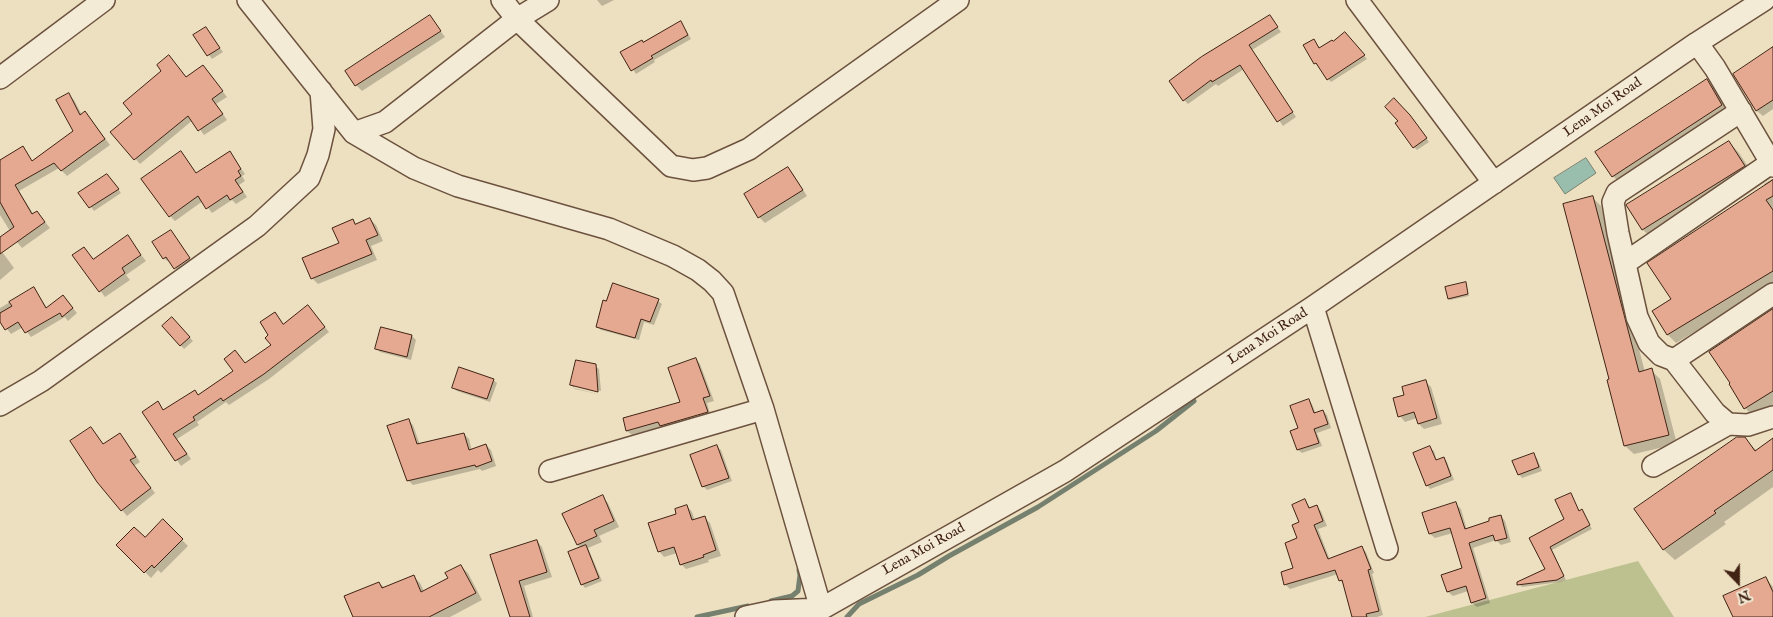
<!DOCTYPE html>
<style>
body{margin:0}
#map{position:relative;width:1773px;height:617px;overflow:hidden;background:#ede0c0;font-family:"IM FELL English",serif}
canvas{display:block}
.north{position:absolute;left:1713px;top:557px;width:50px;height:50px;-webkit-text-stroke:4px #f3ebd6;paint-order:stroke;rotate:158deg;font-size:14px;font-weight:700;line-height:20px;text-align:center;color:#412213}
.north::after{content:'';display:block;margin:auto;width:18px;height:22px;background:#412213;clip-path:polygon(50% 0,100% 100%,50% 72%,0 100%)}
</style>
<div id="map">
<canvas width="1773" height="617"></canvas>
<div class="north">N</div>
</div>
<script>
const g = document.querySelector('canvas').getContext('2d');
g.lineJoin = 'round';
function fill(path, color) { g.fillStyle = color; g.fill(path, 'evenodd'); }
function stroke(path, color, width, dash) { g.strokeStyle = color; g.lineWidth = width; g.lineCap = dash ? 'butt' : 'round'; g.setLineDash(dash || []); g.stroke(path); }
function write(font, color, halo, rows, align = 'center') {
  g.font = font + ' "IM FELL English",serif'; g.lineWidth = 5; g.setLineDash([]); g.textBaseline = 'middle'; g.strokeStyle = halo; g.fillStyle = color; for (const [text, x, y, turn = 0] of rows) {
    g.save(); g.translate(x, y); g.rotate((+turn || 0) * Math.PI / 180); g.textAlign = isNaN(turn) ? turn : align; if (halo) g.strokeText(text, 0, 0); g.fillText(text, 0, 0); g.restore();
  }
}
fill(new Path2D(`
 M1638 561 1674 617H1425Z`), '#bdc18f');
const water = new Path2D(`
 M1586 158 1596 173 1565 194 1554 178Z`);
fill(water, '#9abead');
stroke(water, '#76806f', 1);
fill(new Path2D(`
 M597 0H614L602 6Z
 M430 17 445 37 362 91 356 85 347 71Z
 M1270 17 1281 32 1252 50 1296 117 1283 126 1244 69 1218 86 1216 84 1188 104 1184 100Z
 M681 23 691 39 654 60 655 62 636 74 622 52 644 43Z
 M206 29 223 52 212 59 195 36Z
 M1348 37 1367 59 1331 82 1315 63 1305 45 1314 40 1320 49Z
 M1773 49V109L1763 116 1757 111 1735 75Z
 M203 66 227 97 216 104 227 120 204 135 193 120 140 164 112 132Z
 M1707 81 1718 91 1732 116 1624 187 1613 176Z
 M69 95 74 100 82 115 85 113 90 118 110 145 67 176 59 168 19 191 34 215 37 212 50 228 22 248 17 242 0 215V161L23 148 33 162 74 132Z
 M1413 119 1429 142 1417 150 1414 147Z
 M1729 142 1739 153 1755 177 1654 240 1643 230 1628 206Z
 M230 153 245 174 242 176 245 181 239 185 247 197 236 204 232 200 212 213 203 201 175 221 170 216 197 174Z
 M788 168 793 174 807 196 765 223 759 217 745 195Z
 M111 179 121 193 94 211 80 193Z
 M1772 179H1773V284L1676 343 1668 335 1654 311 1673 300 1765 186 1764 184Z
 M1592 197 1601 206 1645 372 1651 370 1660 379 1677 444 1634 454 1625 446 1611 380Z
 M370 219 376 225 383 241 371 246 377 260 318 284 312 278 340 243 353 221 357 225Z
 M171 231 192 262 178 271 170 259 167 261 164 258Z
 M127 237 146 261 126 275 130 280 105 297 74 256 84 248 94 260Z
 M0 249 14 268 0 280Z
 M1465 284 1469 296 1450 300 1449 298Z
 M34 288 47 308 67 301 77 313 68 321 65 317 31 337 23 327 11 334 0 320V308Z
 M658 301 662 304 654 325 644 322 639 340 601 330 597 327Z
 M1773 311V407L1755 418 1745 408Z
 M313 312 329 332 269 379 229 405 226 402 197 422 199 425 177 439 191 459 181 466 144 412 157 403 164 411 198 396 273 345 270 335 275 314 284 325Z
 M172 318 193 341 184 349 163 326Z
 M382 329 412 336 416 340 411 360 380 352 377 349Z
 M696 359 700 364 714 401 707 403 711 417 665 430 662 427 632 435 627 431 682 403Z
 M595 366 599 369 601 391 574 385V388L602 395 575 389 571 385Z
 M493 380 497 383 490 402 457 391 454 388Z
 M1425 381 1431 387 1442 424 1424 429 1419 424 1417 418 1405 422 1400 416 1406 396Z
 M1308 401 1312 404 1316 414 1323 411 1327 415 1331 428 1317 433 1322 446 1302 453 1298 450 1299 429Z
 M408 420 413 425 420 445 464 434 469 439 472 451 486 445 491 450 496 466 482 471 480 469 413 485 408 480Z
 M91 428 104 445 120 434 125 440 140 462 134 466 155 493 127 516 98 481Z
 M1745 439 1757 451 1773 439V487L1724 522 1726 524 1675 560 1664 550 1635 510Z
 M717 447 721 450 732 481 707 490 703 486Z
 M1430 448 1434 451 1437 461 1444 458 1447 462 1454 480 1430 489 1427 485Z
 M1533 455 1537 458 1542 471 1522 478 1519 474Z
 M1570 495 1580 512 1584 514 1592 529 1552 550 1566 580 1560 582 1522 587 1519 584 1547 569 1530 538 1566 519Z
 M602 497 608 503 619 527 599 536 602 542 588 548 602 581 585 588 582 584 581 548 578 545Z
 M1305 501 1311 509 1317 507 1321 511 1327 526 1318 529 1330 560 1362 548 1366 552 1374 573 1372 574 1383 615 1377 617H1353L1345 585 1340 580 1338 574 1290 589 1285 584 1295 569Z
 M1456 504 1461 509 1467 530 1491 522 1501 516 1505 521 1511 542 1501 545 1496 540 1473 548 1490 603 1477 607 1472 603 1468 591 1453 596 1448 592 1464 569 1453 533 1435 538 1430 534Z
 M687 506 692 512 695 521 705 518 710 523 721 556 708 560 709 562 686 569 681 564 677 553 664 557 659 551 678 514Z
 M163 521 188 546 161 573 158 570 151 578 118 545 145 539Z
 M537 541 542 547 552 577 524 586 533 617H511L492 556Z
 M461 566 468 573 482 600 450 617H354L379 583 385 588 413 576 420 583 424 591 449 578Z
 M1766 578 1773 587V617H1734Z`), '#0003');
stroke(new Path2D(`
 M771 601 792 596 798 591 800 575 799 570
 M697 617 748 606
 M847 617 859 604 918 575 949 556 1038 507 1156 431 1194 401`), '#76806f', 5);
const building = new Path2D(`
 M430 15 441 31 355 86 345 71Z
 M1270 15 1278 27 1249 45 1293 112 1277 122 1240 65 1212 82 1211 80 1183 101 1169 81 1201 57Z
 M681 21 688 35 651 56 653 58 631 71 620 52 642 40 643 42Z
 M206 27 220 48 207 56 193 35Z
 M1345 32 1365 55 1327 80 1316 63 1314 64 1303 45 1314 39 1319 48 1332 40 1333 41Z
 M1773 47V100L1756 111 1733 74Z
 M169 55 186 77 203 65 223 91 212 99 223 114 198 131 188 116 134 160 110 132 132 114 123 103 161 71 157 65Z
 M1707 79 1722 105 1612 177 1595 152Z
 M69 93 80 115 85 111 105 139 61 171 54 163 15 185 32 214 37 211 45 222 0 254V237L14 227 0 202V160L23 146 32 161 73 131 56 100Z
 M1394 98 1410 115 1427 138 1413 148 1395 123 1398 121 1385 107Z
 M1729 141 1745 166 1642 230 1626 205Z
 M181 151 196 173 230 151 241 169 238 171 241 176 235 180 243 192 230 200 227 195 206 209 198 196 169 217 141 179Z
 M788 167 803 190 758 218 744 194Z
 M107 174 119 189 89 208 78 193Z
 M1773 180V196L1766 200 1773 210V271L1667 335 1652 311 1671 299 1647 263Z
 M1593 196 1639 372 1652 368 1669 435 1624 446 1607 380 1609 379 1563 204Z
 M370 218 378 235 366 240 372 254 311 279 302 258 339 243 332 228 353 219 355 224Z
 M171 230 190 258 174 269 166 257 163 259 152 242Z
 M128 235 141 255 122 268 125 273 99 292 72 255 84 247 93 259Z
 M1466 282 1468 294 1448 299 1445 287Z
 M613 283 659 299 650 322 641 319 635 338 596 327 603 300 606 301Z
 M34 287 46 308 63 295 73 308 62 317 60 313 25 333 18 322 5 330 0 322V313L12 306 9 302Z
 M308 305 325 327 264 374 223 401 221 398 193 417 195 420 173 434 187 454 175 461 142 412 158 401 163 410 195 390 198 395 233 371 224 359 235 350 245 363 271 345 265 338 268 335 260 322 275 312 283 324Z
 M1773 309V391L1744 409 1729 384 1730 383 1709 352Z
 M172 317 190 337 180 346 162 326Z
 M381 327 412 335 407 357 375 349Z
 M696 358 710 396 703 398 708 412 660 426 658 422 626 431 623 418 680 402 668 368Z
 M576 360 596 364 598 392 570 385Z
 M459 367 494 379 487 399 452 388Z
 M1426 380 1437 418 1418 424 1414 412 1398 417 1393 398 1404 395 1402 387Z
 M1309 399 1314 413 1323 410 1328 424 1314 429 1319 443 1297 450 1290 431 1298 428 1290 406Z
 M409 419 417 444 464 433 469 450 486 444 492 461 476 467 475 465 407 481 387 426Z
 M91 427 103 444 120 433 136 457 130 460 151 488 121 511 97 482 70 441Z
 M1737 437H1745L1755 451 1773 438V470L1714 511 1716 513 1663 550 1634 509Z
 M717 445 729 478 702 487 690 455Z
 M1430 446 1436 460 1444 457 1451 476 1426 486 1413 453Z
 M1534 453 1539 467 1518 475 1512 461Z
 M1571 493 1579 511 1582 509 1590 525 1550 547 1564 576 1557 580 1517 585V582L1545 569 1529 538 1564 519 1555 500Z
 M603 495 614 521 594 530 597 536 577 545 562 514Z
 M1305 499 1309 508 1317 505 1323 521 1314 525 1328 559 1362 546 1371 569 1368 570 1379 611 1366 614 1367 617H1352L1342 580 1339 581 1335 570 1284 585 1281 572 1293 568 1285 543 1297 538 1292 525 1299 522 1292 505Z
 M1456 502 1465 529 1489 521V518L1501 515 1507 538 1495 541 1493 535 1469 543 1486 598 1471 603 1466 586 1447 592 1441 575 1462 568 1450 528 1429 534 1422 513Z
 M687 505 692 520 705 516 716 550 703 555 704 557 680 565 674 547 658 552 648 523 676 514 675 509Z
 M163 519 183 539 154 568 152 565 144 573 116 545 134 527 145 537Z
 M537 540 547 572 519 581 530 617H510L490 555Z
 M586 545 599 578 581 585 568 552Z
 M461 565 476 593 429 617H353L344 596 379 582 382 588 414 575 421 592 448 578 445 573Z
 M1766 577 1773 592V617H1733L1723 596Z`);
fill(building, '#e4a990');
stroke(building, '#412213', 1);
const minor = new Path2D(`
 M248 0 354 133 414 168 458 186 609 229 673 256 698 270 712 281 723 293 763 409 821 609
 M502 0 517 19 671 166 693 170 707 168 749 149 958 0
 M1357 0 1494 183
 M1697 43 1715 68 1773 166
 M0 78 104 0
 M354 133 385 122 517 19 548 0
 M1625 263 1771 163
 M1313 307 1387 549
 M1674 360 1773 294
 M0 405 41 381 257 226 309 178 318 155 324 129 321 91
 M1728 424 1715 413 1674 360 1661 355 1649 343 1637 317 1618 233 1613 202 1617 193 1741 111
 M1653 466 1728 424 1748 425 1773 417
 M550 471 763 409
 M746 617 774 611 821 609 1065 471 1313 307 1697 43 1764 0`);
stroke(minor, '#6c523e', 24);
stroke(minor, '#f3ebd6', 21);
write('14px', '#412213', '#f3ebd6', [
 ["Lena Moi Road",1603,108,-35],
 ["Lena Moi Road",1268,337,-33],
 ["Lena Moi Road",924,550,-29]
]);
</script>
